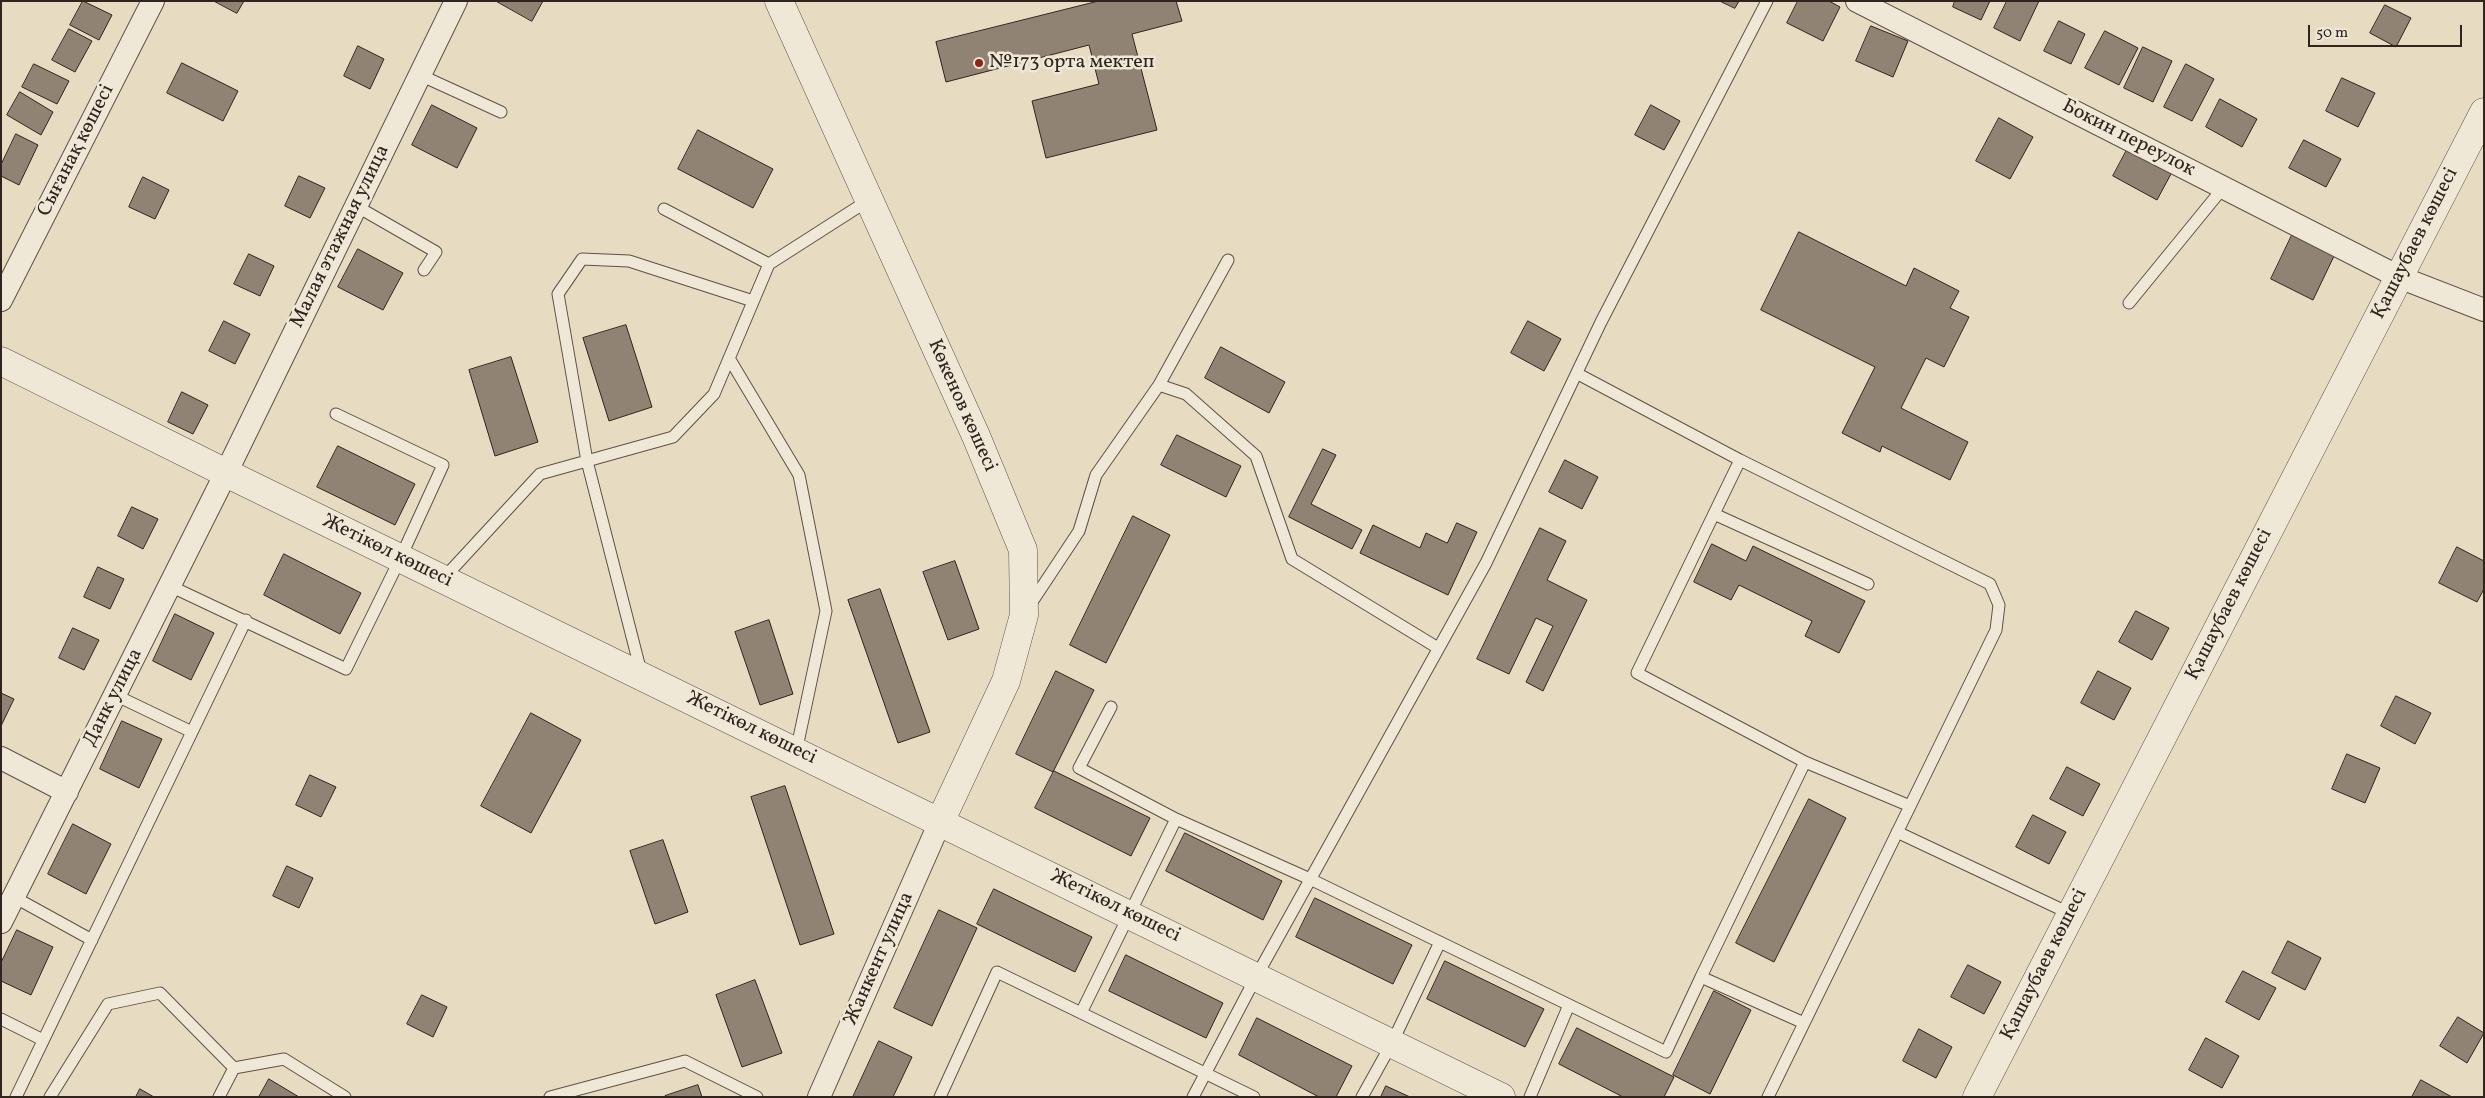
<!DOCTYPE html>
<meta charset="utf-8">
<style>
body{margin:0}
#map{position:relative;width:2485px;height:1098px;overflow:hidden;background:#e7dbc1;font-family:Vollkorn,serif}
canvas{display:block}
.frame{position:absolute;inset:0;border:2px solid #31231e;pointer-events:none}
.scale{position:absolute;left:2308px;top:25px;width:154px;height:22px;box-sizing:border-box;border:2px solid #31231e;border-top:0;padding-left:6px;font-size:15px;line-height:18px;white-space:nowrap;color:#31231e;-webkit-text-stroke:4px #efe8d7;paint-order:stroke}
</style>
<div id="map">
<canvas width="2485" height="1098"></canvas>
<div class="frame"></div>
<div class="scale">50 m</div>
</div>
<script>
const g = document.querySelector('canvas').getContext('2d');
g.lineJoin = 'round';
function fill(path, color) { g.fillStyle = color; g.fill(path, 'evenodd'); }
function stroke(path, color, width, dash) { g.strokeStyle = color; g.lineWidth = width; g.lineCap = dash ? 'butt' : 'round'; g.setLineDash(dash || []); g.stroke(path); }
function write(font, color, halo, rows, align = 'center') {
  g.font = font + ' Vollkorn,serif'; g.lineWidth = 5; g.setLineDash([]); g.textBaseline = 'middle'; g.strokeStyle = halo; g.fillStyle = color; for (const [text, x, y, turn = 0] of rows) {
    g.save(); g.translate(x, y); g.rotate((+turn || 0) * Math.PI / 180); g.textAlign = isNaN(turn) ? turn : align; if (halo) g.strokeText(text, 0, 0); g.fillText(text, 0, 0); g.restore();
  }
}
const building = new Path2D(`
 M83 1 112 15 99 40 70 25Z
 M214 1H244L237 13Z
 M496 1H543L532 21Z
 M1099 1H1176L1182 21 1132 34 1157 130 1046 158 1032 101 1099 84 1089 45 946 82 936 42Z
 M1720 1H1739L1735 8Z
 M1798 1H1829L1840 7 1823 41 1787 23Z
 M1955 1H1990L1981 20 1953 7Z
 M2007 1H2039L2020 41 1994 28Z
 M2385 5 2411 18 2396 47 2370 33Z
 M2059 21 2085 34 2071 64 2044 51Z
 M1871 26 1908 41 1893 77 1856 61Z
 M69 29 92 41 75 72 52 60Z
 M2105 31 2138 48 2119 85 2085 68Z
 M358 46 384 59 370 89 344 76Z
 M2143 47 2172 61 2153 102 2124 88Z
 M182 63 238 91 223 121 167 93Z
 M34 64 69 81 57 104 22 87Z
 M2186 64 2214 79 2192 121 2164 107Z
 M2342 78 2375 93 2358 127 2326 111Z
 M20 92 53 112 41 135 7 115Z
 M2220 99 2257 119 2242 147 2206 127Z
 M432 105 477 128 457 168 412 145Z
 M1651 105 1680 121 1664 150 1635 135Z
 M1999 118 2033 137 2010 179 1976 161Z
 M698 130 773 169 753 208 678 169Z
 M16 134 38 145 19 185 1 176V165Z
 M2304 140 2341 159 2326 187 2289 168Z
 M2128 148 2172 172 2157 200 2113 176Z
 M299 176 325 188 310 218 285 206Z
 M143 177 169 190 155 219 129 207Z
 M1799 232 1906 286 1914 268 1959 291 1950 308 1969 317 1944 367 1926 358 1901 408 1968 442 1950 480 1882 446 1880 452 1842 433 1875 367 1761 310Z
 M2293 233 2335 254 2313 300 2271 279Z
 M358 249 403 273 383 310 338 287Z
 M249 254 274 266 260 296 234 284Z
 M224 321 250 334 235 364 209 351Z
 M1528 321 1561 339 1544 371 1511 353Z
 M626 325 652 407 609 421 583 338Z
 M1221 347 1285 382 1269 413 1205 378Z
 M511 357 538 442 495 456 469 370Z
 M182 392 208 405 193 434 168 422Z
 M1177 435 1241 466 1226 497 1161 465Z
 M338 446 415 484 395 525 317 487Z
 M1323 449 1336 455 1311 504 1362 530 1352 549 1289 517Z
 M1565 460 1598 477 1582 509 1549 492Z
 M132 507 158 519 143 549 118 536Z
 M1133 516 1170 535 1106 663 1070 645Z
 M1457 523 1477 532 1448 595 1360 553 1373 525 1420 548 1426 533 1447 543Z
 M1540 528 1566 541 1547 580 1587 600 1543 691 1526 682 1553 626 1536 618 1509 674 1477 659Z
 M1712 544 1746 561 1753 546 1865 601 1839 653 1805 636 1812 621 1739 585 1731 600 1694 582Z
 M2457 547 2484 561V589L2477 602 2439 583Z
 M284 554 361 593 340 634 264 595Z
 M955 561 979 629 948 640 923 572Z
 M98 567 124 579 110 609 84 597Z
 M880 589 930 732 898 743 848 600Z
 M2136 611 2169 628 2152 660 2119 642Z
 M175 614 214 633 191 680 153 661Z
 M769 620 793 694 760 705 735 632Z
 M73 628 99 640 84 670 59 658Z
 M1056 671 1094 690 1053 772 1016 754Z
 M2098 671 2131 688 2114 720 2081 703Z
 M1 693 14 699 1 726Z
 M2396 696 2431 713 2415 744 2381 726Z
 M531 713 581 740 531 833 481 806Z
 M122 721 162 739 139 788 100 769Z
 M2347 754 2380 768 2365 803 2332 789Z
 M2067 767 2100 784 2083 816 2050 799Z
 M1054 771 1150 818 1131 856 1035 808Z
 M310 775 336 787 321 817 296 805Z
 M785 786 834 934 800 945 751 797Z
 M1809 799 1846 818 1774 962 1736 943Z
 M2033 815 2066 832 2049 864 2016 847Z
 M73 824 111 844 86 894 48 874Z
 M1185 833 1282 881 1263 920 1166 871Z
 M663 840 688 912 655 924 630 851Z
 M287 866 313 878 299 908 273 896Z
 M994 889 1092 937 1075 972 977 924Z
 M1315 898 1412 945 1393 984 1296 937Z
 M939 910 977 928 932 1026 894 1008Z
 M17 930 53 947 31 995 1 981V963Z
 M2288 941 2321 958 2305 990 2272 973Z
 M1126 955 1223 1003 1206 1038 1109 991Z
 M1445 961 1544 1009 1525 1047 1427 999Z
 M1968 965 2001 982 1984 1014 1951 997Z
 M2243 971 2276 988 2259 1020 2226 1002Z
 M755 980 782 1053 742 1067 716 995Z
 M1714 991 1751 1010 1710 1094 1673 1075Z
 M422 995 447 1007 433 1037 407 1024Z
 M2458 1017 2484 1033 2467 1063 2440 1046Z
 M1257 1018 1352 1066 1336 1097H1319L1239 1055Z
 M1577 1028 1674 1077 1664 1097H1623L1559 1064Z
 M1919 1029 1952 1047 1936 1078 1903 1061Z
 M2206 1038 2239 1056 2222 1088 2189 1070Z
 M879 1041 912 1057 893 1097H853Z
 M269 1079 299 1097H259Z
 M2421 1080 2452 1097H2412Z
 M698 1085 702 1097H665V1096Z
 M1386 1086 1410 1097H1381Z
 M140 1089 154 1097H136Z`);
fill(building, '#908373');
stroke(building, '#31231e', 1);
const service = new Path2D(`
 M420 75 501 112
 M356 206 436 252 424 270
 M664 209 769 264
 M2129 303 2223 188
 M729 358 799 475 826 611 796 752
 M1578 374 1740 460 1990 584 1999 605 1996 630 1768 1097
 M1159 385 1186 394 1256 456 1292 559 1438 648
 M1740 460 1637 673 1805 762 1910 806
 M1714 514 1868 584
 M443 579 540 474 673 437 714 394 769 264 869 200
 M170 586 346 669 400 559 443 465 336 414
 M1030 605 1079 531 1096 475 1159 385 1228 260
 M641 672 587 461 558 294 582 259 629 261 753 301
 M115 695 192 732
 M1111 707 1079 768 1176 819 1310 879 1666 1052 1701 977 1804 1023
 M1897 832 2071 914
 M14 897 92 940
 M1701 977 1805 762
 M1081 1013 1176 819
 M1 1019 43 1040
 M16 1097 246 620
 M50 1097 108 1004 160 993 234 1068 284 1059 345 1097
 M219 1097 234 1068
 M550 1097 685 1061 757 1097
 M940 1097 997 972 1254 1097
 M1193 1097 1256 977 1486 563 1601 322 1767 1
 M1362 1097 1392 1043 1440 942
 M1530 1097 1569 1005`);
const minor = new Path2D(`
 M1857 1 2399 277 2484 310
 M1 300 153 1
 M1 758 67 792
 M1 922 226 473 456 1
 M819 1097 940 822`);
const tertiary = new Path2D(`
 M779 1 976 436 1023 550 1024 615 1006 681 940 822
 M1 361 226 473 1501 1097
 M1977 1097 2484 112`);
stroke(service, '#5e5147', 13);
stroke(minor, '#5e5147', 24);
stroke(tertiary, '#5e5147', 29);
stroke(service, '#efe8d7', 11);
stroke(minor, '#efe8d7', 22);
stroke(tertiary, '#efe8d7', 28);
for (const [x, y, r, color] of [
 [979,63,5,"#8f2418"]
]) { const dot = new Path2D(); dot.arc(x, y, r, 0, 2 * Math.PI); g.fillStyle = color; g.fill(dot); stroke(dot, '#efe8d7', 2); }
write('20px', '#31231e', '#efe8d7', [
 ["№173 орта мектеп",989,63]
], 'left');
write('20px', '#31231e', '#efe8d7', [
 ["Бокин переулок",2128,139,27],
 ["Сығанақ көшесі",77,151,-63],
 ["Малая этажная улица",341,237,-64],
 ["Қашаубаев көшесі",2416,244,-63],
 ["Көкенов көшесі",961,406,66],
 ["Жетікөл көшесі",387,552,26],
 ["Қашаубаев көшесі",2230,605,-63],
 ["Данк улица",114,698,-63],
 ["Жетікөл көшесі",751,729,26],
 ["Жетікөл көшесі",1115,907,26],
 ["Жанкент улица",880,959,-66],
 ["Қашаубаев көшесі",2045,965,-63]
]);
</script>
